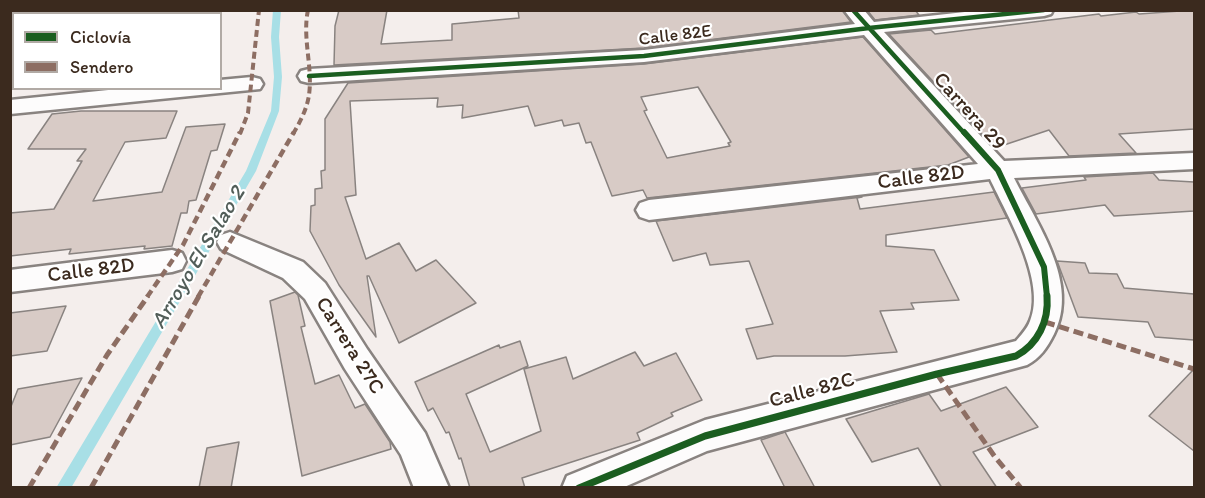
<!DOCTYPE html>
<meta charset="utf-8">
<style>
body{margin:0}
#map{position:relative;width:1205px;height:498px;overflow:hidden;background:#f4eeec;font-family:Itim,sans-serif}
canvas{display:block}
.frame{position:absolute;inset:0;border:12px solid #3b2a1e;pointer-events:none}
.legend{position:absolute;left:12px;top:12px;width:210px;height:78px;box-sizing:border-box;background:#fff;border:2px solid #b1aaa5;margin:0;padding:8px 10px;list-style:none;font-size:18px;color:#3b2a1e}
.legend li{display:flex;align-items:center;gap:12px;height:30px}
.legend b{width:30px;border:2px solid #b1aaa5}
</style>
<div id="map">
<canvas width="1205" height="498"></canvas>
<div class="frame"></div>
<ul class="legend">
<li><b style="height:8px;background:#1b5e20"></b>Ciclovía</li>
<li><b style="height:8px;background:#8d6e63"></b>Sendero</li>
</ul>
</div>
<script>
const g = document.querySelector('canvas').getContext('2d');
g.lineJoin = 'round';
function fill(path, color) { g.fillStyle = color; g.fill(path, 'evenodd'); }
function stroke(path, color, width, dash) { g.strokeStyle = color; g.lineWidth = width; g.lineCap = dash ? 'butt' : 'round'; g.setLineDash(dash || []); g.stroke(path); }
function write(font, color, halo, rows, align = 'center') {
  g.font = font + ' Itim,sans-serif'; g.lineWidth = 4.5; g.setLineDash([]); g.textBaseline = 'middle'; g.strokeStyle = halo; g.fillStyle = color; for (const [text, x, y, turn = 0] of rows) {
    g.save(); g.translate(x, y); g.rotate((+turn || 0) * Math.PI / 180); g.textAlign = isNaN(turn) ? turn : align; if (halo) g.strokeText(text, 0, 0); g.fillText(text, 0, 0); g.restore();
  }
}
fill(new Path2D(`
 M273 10H281L279 37 282 77 279 111 256 171 71 488H56L246 171 271 111 274 77 271 37Z`), '#a8dfe6');
const building = new Path2D(`
 M339 10H387L381 44 452 40V24L519 18 518 10H842L851 22 644 48 334 65 335 26Z
 M867 10H915L919 15 875 20Z
 M1194 10V129L1119 134 1136 153 1069 156 1049 130 995 148 889 34 931 30 935 34 1099 14 1101 16 1136 12 1139 14Z
 M863 37 969 157 948 165 647 198 643 190 612 196 591 142 586 143 579 123 564 126 562 120 535 126 528 106 462 118 463 105 437 107 438 98 350 101 356 195 345 197 366 259 399 243 416 271 436 260 476 303 399 343 369 276H367L376 337 339 285 310 231 311 206 315 205V189L322 188 321 171 325 170V119L348 83 644 64ZM698 87 731 142 728 143 730 146 667 158 644 111 647 110 641 97Z
 M81 111H177L166 138 125 142 93 201 162 192 186 127 225 124 217 150 211 151 196 200 189 201 187 213H181L172 246 144 249 145 246 69 254 71 249 10 256V213L54 209 82 161H77L86 149H28L52 114Z
 M1153 173 1159 180 1194 182V211L1114 216 1105 205 1036 214 1022 188 1086 180 1084 177Z
 M994 192 1007 218 886 235V246L934 250 959 300 911 303 914 309 880 311 897 352 845 356H774L757 359 746 329 773 324 749 261 710 265 706 253 673 261 656 221 862 197 857 198 860 209Z
 M1057 261 1085 263 1089 273 1117 274 1124 288 1194 294V340L1155 337 1148 322 1078 317Z
 M295 292 298 295 305 326 301 327 315 384 339 375 355 408 365 404 390 442 391 449 302 476 270 301Z
 M66 306 47 351 10 356V313Z
 M520 341 528 366 466 394 490 452 541 431 524 369 566 357 573 379 635 352 644 366 676 353 702 400 671 413 673 416 637 433 640 440 522 478 525 488H470L461 458 459 459 449 432 446 433 433 408 428 411 415 382 499 345 500 348Z
 M1194 369V451L1149 416Z
 M82 378 50 437 10 445V409L18 389Z
 M1006 387 1038 427 973 452 997 488H942L918 448 872 462 846 419 929 394 941 411Z
 M785 432 815 488H785L761 440Z
 M239 442 231 488H199L207 448Z`);
fill(building, '#d8cbc6');
stroke(building, '#898380', 1.5);
const street = new Path2D(`
 M17 10H36V14H16Z
 M844 10H864L874 22 983 10H1053L1051 14 1044 16 884 32 1004 161 1194 153V169L1014 178C1037 224 1080 283 1054 334 1047 348 1040 358 1027 365L707 451 622 488H562L567 476 705 420 1016 341C1021 335 1027 329 1030 321 1047 282 1007 215 990 179L649 220 640 217 636 210 640 203 649 200 978 164 864 35 644 62 309 83 301 81 298 76 301 71 309 69 644 50 855 24Z
 M14 28V44L10 45V29Z
 M252 77 260 79 263 84 260 89 10 114V100L128 88H220V80Z
 M230 232 303 262 325 283 367 349 425 433 449 488H414L401 455 345 369 305 299 283 278 221 249 217 242 221 235Z
 M172 250 182 253 186 261 182 269 172 272 10 292V270Z`);
stroke(street, '#898380', 5);
fill(street, '#fdfcfc');
stroke(new Path2D(`
 M240 134 248 113 259 10
 M293 134C300 122 307 109 309 95 313 67 302 38 308 10`), '#8d6e63', 4, [7, 4]);
stroke(new Path2D(`
 M147 297 183 245 240 132
 M198 297 294 132`), '#8d6e63', 4.5, [8, 4.5]);
stroke(new Path2D(`
 M1045 322 1194 369
 M937 374 995 457 1021 488
 M29 488 107 355 148 296
 M91 488 199 296`), '#8d6e63', 5, [10, 5]);
stroke(new Path2D(`
 M853 10 965 134
 M309 76 644 56 869 28 1044 10`), '#1b5e20', 4.5);
stroke(new Path2D(`
 M964 132 998 170 1044 267 1047 297`), '#1b5e20', 6);
stroke(new Path2D(`
 M579 488 705 436 937 374 1016 356C1038 344 1049 321 1047 296`), '#1b5e20', 7);
write('18px', '#3b2a1e', '#fff', [
 ["Calle 82E",675,36,-7]
]);
write('21px', '#3b2a1e', '#fff', [
 ["Carrera 29",969,112,48],
 ["Calle 82D",921,178,-7],
 ["Calle 82D",91,271,-7],
 ["Carrera 27C",349,346,58],
 ["Calle 82C",812,391,-15]
]);
write('italic 22px', '#525e59', '#fff', [
 ["Arroyo El Salao 2",199,258,-59]
]);
</script>
